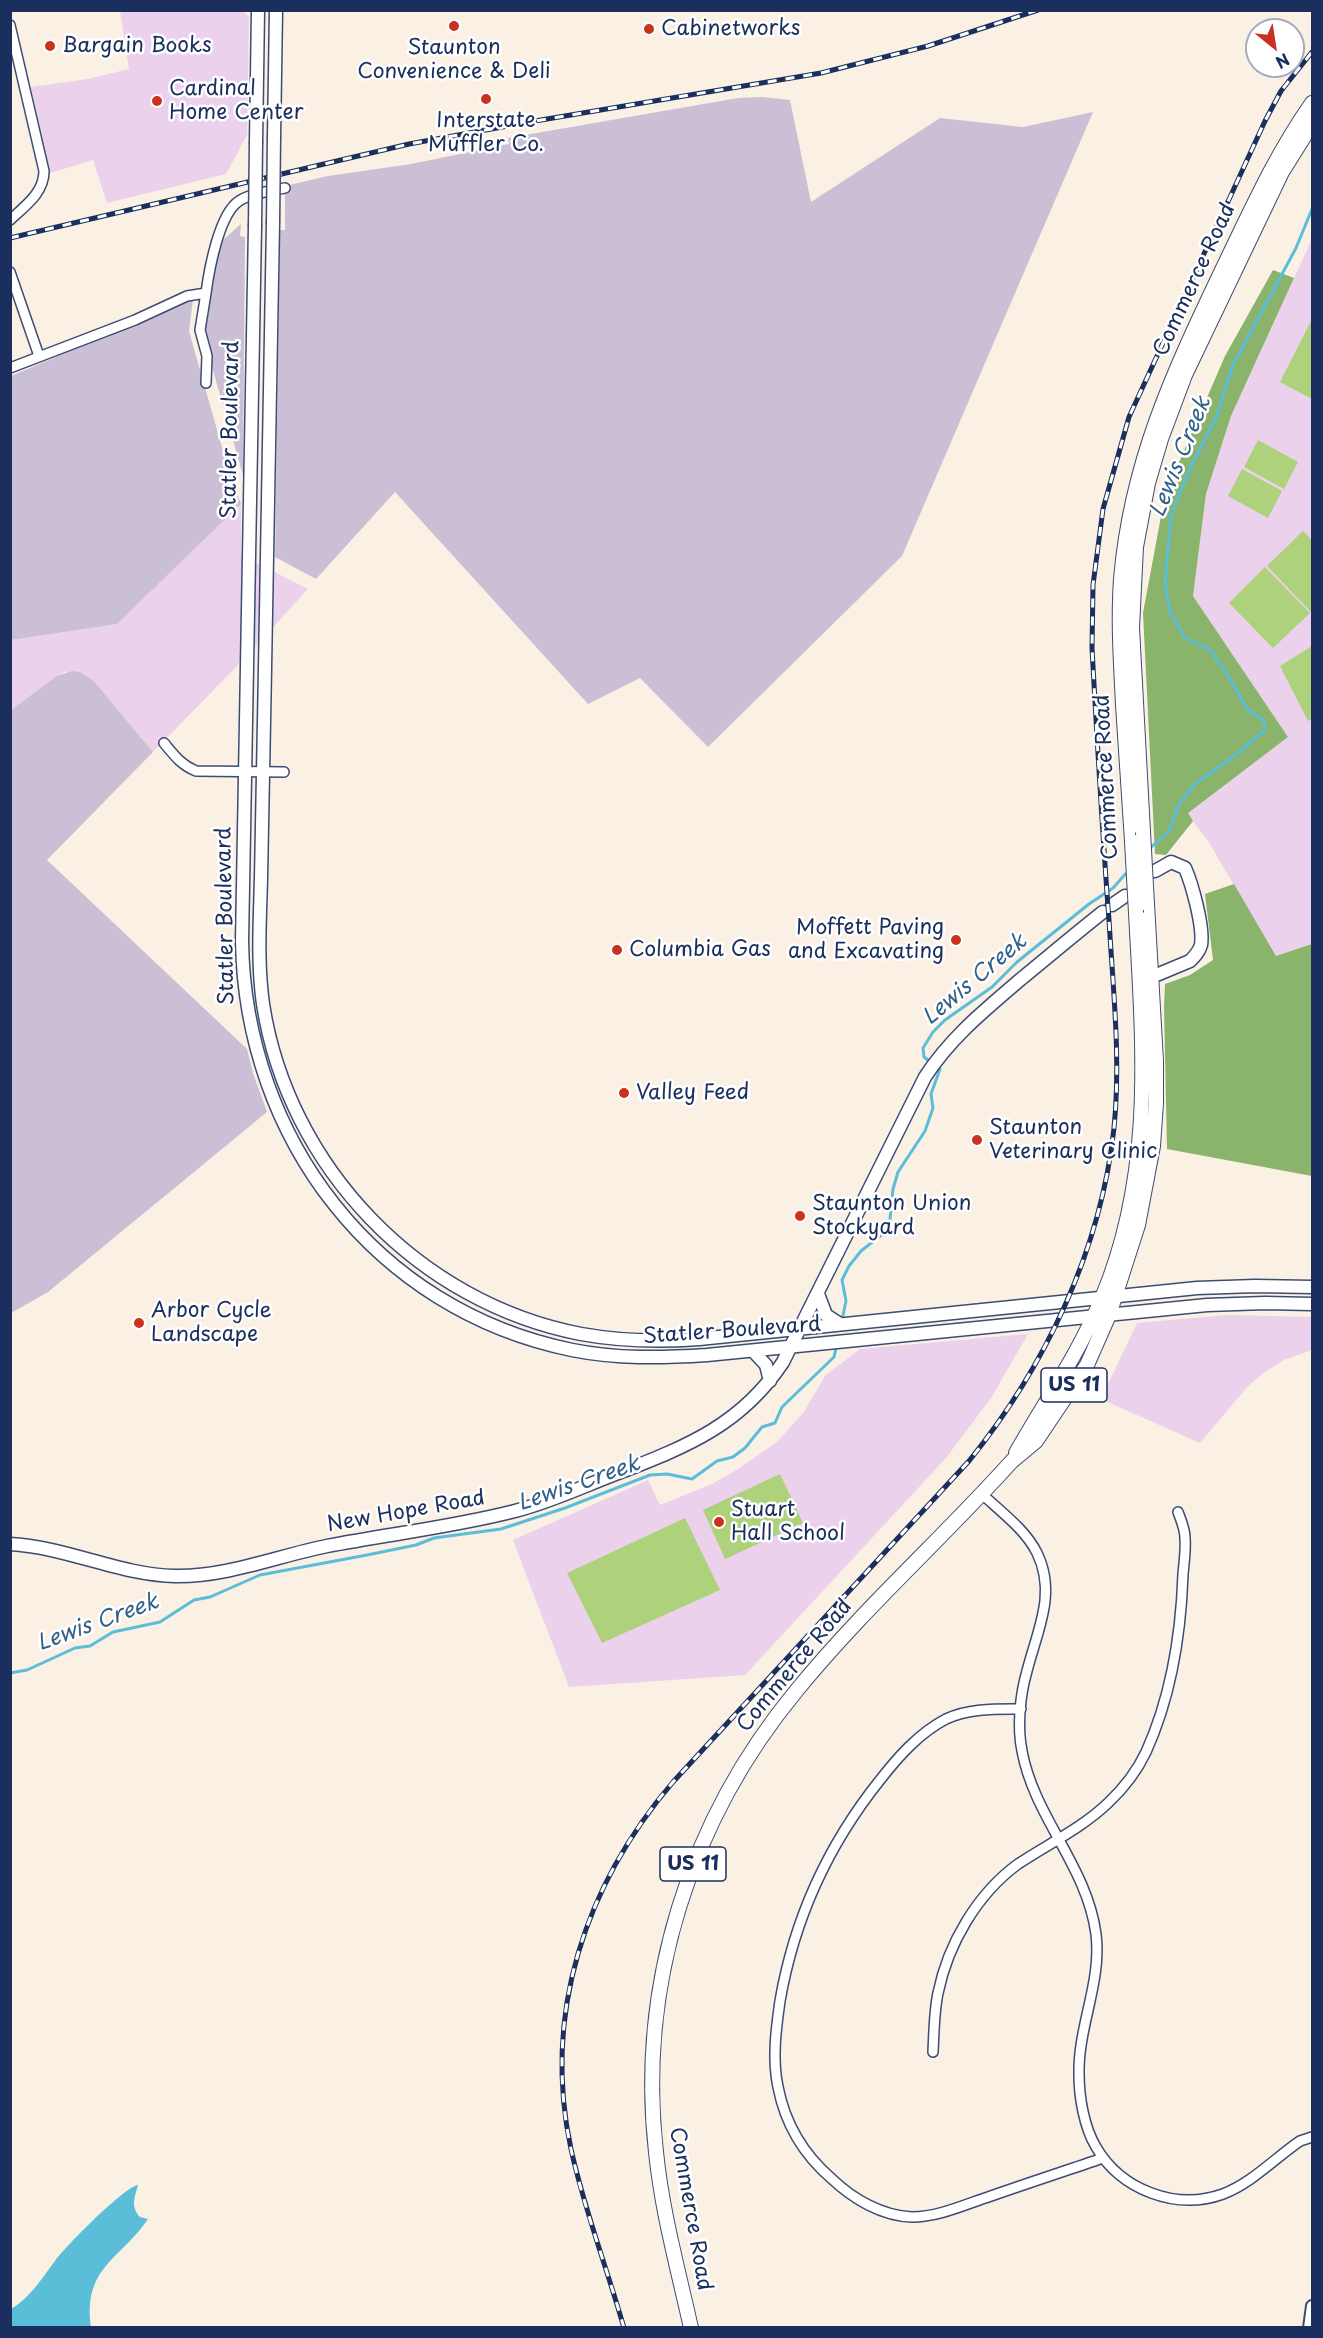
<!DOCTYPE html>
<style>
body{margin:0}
#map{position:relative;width:1323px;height:2338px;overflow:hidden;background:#faf0e3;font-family:"Playpen Sans",sans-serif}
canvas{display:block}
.frame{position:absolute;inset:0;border:12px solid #1b2f5e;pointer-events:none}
.north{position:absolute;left:1245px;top:18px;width:60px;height:60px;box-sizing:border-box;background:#fff;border:2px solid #a4acbf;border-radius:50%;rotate:150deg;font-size:16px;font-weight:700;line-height:24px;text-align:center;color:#1b2f5e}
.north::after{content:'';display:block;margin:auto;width:21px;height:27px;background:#c8321e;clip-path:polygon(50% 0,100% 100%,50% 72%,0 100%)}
</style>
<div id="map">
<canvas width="1323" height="2338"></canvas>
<div class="frame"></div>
<div class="north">N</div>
</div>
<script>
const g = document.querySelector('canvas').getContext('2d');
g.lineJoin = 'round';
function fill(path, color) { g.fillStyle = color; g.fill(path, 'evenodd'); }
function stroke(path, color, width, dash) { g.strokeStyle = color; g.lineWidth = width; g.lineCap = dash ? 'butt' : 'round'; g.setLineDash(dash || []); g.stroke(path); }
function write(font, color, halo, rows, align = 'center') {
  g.font = font + ' "Playpen Sans",sans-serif'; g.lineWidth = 5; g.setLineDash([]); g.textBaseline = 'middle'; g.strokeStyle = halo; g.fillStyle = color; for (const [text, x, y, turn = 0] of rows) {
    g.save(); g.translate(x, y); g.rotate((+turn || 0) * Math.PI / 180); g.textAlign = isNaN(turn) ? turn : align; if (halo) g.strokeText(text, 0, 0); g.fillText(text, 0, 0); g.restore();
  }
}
fill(new Path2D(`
 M120 11H243L249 17 247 135 226 174 107 203 93 160 50 173 31 87 88 79 129 69Z
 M1312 239V944L1276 956 1208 841 1187 813 1288 737 1193 596 1206 494 1231 416Z
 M241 504V555L308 589 239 664 153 752 94 681 80 672H64L11 710V640L117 624Z
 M1227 1315 1312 1317V1350L1284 1360 1265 1372 1248 1386 1200 1443 1101 1399 1137 1323Z
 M1028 1334 991 1398 946 1458 745 1675 569 1687 513 1540 648 1480 660 1505 712 1484 738 1469 777 1442 803 1413 825 1376 860 1349Z`), '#ebd1eb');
fill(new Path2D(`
 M762 97 790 100 811 202 940 118 1023 127 1093 112 902 556 708 747 640 678 588 704 395 492 316 579 275 557 280 230H285V186L328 176 411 164 509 144 508 138 738 98Z
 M241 224 240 236 245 237 243 475 202 332 213 261 224 239Z
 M193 299 189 331 229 472 241 504 117 624 11 640V376Z
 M72 671 80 672 94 681 153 752 47 860 247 1049 253 1073 267 1112 48 1292 11 1313V710L57 676Z`), '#cbbfd5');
fill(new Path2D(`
 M1312 319V399L1280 382Z
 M1258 440 1298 462 1284 489 1244 467Z
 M1242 469 1282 491 1268 518 1228 496Z
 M1303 531 1312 540 1311 612 1267 566Z
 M1265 567 1310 613 1273 648 1229 603Z
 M1312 646V719L1308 721 1280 666Z
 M780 1474 803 1523 725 1559 703 1510Z
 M685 1518 720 1590 602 1643 567 1573Z`), '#add27b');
fill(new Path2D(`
 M1273 270 1294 278 1231 416 1206 494 1193 596 1288 737 1188 813 1193 821 1166 855 1155 854 1143 613 1165 495 1225 356Z
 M1234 884 1276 956 1312 944V1176L1167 1149 1164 1006 1165 984 1190 975 1213 960 1205 894Z`), '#8ab46b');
fill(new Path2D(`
 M138 2185C135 2197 130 2206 140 2217L148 2219C120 2260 83 2267 91 2327H11V2309C31 2297 41 2279 55 2261 65 2247 124 2187 138 2185Z`), '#5bbed9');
stroke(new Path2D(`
 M1148 850 1169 831 1179 804 1195 784 1238 753 1265 730 1264 721 1247 709 1227 674 1209 649 1185 638 1170 612 1165 584 1171 515 1191 466 1217 416 1232 367 1296 248 1312 209
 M932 1063 924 1057 923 1048 933 1032 945 1020 992 987 1017 962 1089 904 1113 888 1129 870
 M842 1320 846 1301 842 1280 849 1266 861 1251 889 1229 893 1189 898 1172 925 1131 933 1108 931 1094 940 1069 938 1067
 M10 1673 27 1670 75 1648 90 1646 113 1632 160 1622 194 1600 210 1597 260 1575 367 1555 416 1545 434 1538 501 1529 565 1508 650 1475 667 1474 692 1479 717 1461 733 1457 745 1448 762 1427 775 1423 782 1407 834 1357 837 1344`), '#5bbed9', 3);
const minor = new Path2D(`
 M10 25 44 171C44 193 25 206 10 220
 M10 272 39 356
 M206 293 200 330 207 356 206 383
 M10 368 135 320 187 296 206 293C209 270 219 214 239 201 251 193 271 191 285 188
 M164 743C174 755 181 765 196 771L284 772
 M982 1494C1000 1511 1026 1530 1037 1553 1057 1594 1037 1631 1027 1671 1020 1695 1017 1727 1022 1751 1034 1817 1087 1866 1096 1934 1102 1982 1078 2026 1079 2074 1079 2097 1084 2127 1096 2147 1121 2190 1176 2211 1223 2194 1252 2183 1275 2158 1300 2141L1312 2137
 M1021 1709C996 1709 969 1708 946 1719 919 1733 898 1757 880 1780 828 1845 794 1920 780 2001 776 2029 772 2059 778 2087 785 2123 804 2155 832 2179 853 2199 882 2216 912 2217 939 2217 966 2204 991 2196 1028 2183 1065 2171 1103 2158
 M933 2052C934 2033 934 2012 938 1993 948 1944 977 1894 1018 1864 1048 1844 1082 1828 1108 1803 1123 1789 1137 1771 1146 1752 1171 1697 1181 1634 1183 1574 1184 1563 1186 1550 1185 1538 1185 1529 1181 1520 1178 1512`);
const tertiary = new Path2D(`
 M1309 2328 1312 2306`);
const secondary = new Path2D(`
 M274 137 276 10
 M256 142 258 10
 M273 223C270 371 267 520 265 669 264 739 262 808 261 878 260 920 257 962 263 1004 288 1167 419 1303 581 1334 620 1341 660 1342 699 1339L1197 1288 1255 1286 1312 1287
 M255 226 242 941C245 1138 375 1310 572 1350 617 1359 661 1358 707 1355L1207 1305 1265 1303 1312 1304
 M1112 905 1125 896
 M1142 981 1190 961C1195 956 1199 952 1201 945 1204 927 1192 884 1185 868L1171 862 1155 871
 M818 1294 826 1315 840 1324
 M753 1351 766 1365 770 1381
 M10 1544C67 1547 119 1575 175 1576 226 1577 277 1556 327 1546 389 1534 453 1527 515 1511 551 1502 586 1485 621 1472 688 1446 742 1424 783 1362L925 1077C951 1037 985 1010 1021 979 1048 957 1075 934 1103 912`);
const primary = new Path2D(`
 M1143 832 1132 628 1136 547 1148 483 1161 439 1185 375 1282 172 1312 124
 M1132 841C1129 796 1126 751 1123 705 1121 663 1118 621 1121 579 1131 461 1174 371 1224 266 1251 210 1276 154 1312 103
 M1016 1453C1045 1402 1079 1353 1102 1298 1155 1172 1143 1045 1136 913
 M691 2328C678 2269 662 2212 656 2152 637 1985 690 1819 797 1690 863 1609 942 1539 1012 1461L1036 1441 1087 1365 1109 1315 1138 1225 1153 1146 1156 1103V1061L1147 904`);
stroke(minor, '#3c4c72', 12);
stroke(tertiary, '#3c4c72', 14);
stroke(secondary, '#3c4c72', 15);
stroke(primary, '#3c4c72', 16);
stroke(minor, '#fff', 9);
stroke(tertiary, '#fff', 10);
stroke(secondary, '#fff', 12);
stroke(primary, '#fff', 14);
const rail = new Path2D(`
 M10 238 409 144 535 121 821 73 928 46 1038 10
 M624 2328C607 2268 584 2209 571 2149 542 2014 585 1885 673 1782L969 1461C1045 1367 1101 1250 1114 1128 1121 1059 1113 989 1109 920 1102 829 1097 738 1092 648L1093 585 1103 509 1129 417 1265 121 1281 91 1312 52`);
stroke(rail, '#1b2f5e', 5);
stroke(rail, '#fff', 3, [9]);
const secondaryBridge = new Path2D(`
 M273 223 274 137
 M255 226 256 142`);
const primaryBridge = new Path2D(`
 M1143 832 1147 904
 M1132 841 1136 913`);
stroke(secondaryBridge, '#3c4c72', 15, []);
stroke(primaryBridge, '#3c4c72', 16, []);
stroke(secondaryBridge, '#fff', 12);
stroke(primaryBridge, '#fff', 14);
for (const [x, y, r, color] of [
 [454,26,6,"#c8321e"],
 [649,29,6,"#c8321e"],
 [50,46,6,"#c8321e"],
 [486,99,6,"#c8321e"],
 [157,101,6,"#c8321e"],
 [956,940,6,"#c8321e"],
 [617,950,6,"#c8321e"],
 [624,1093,6,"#c8321e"],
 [977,1140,6,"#c8321e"],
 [800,1216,6,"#c8321e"],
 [139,1323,6,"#c8321e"],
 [719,1522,6,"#c8321e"]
]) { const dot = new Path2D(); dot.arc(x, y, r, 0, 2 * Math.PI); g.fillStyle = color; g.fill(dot); stroke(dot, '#fff', 2); }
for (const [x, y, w] of [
 [1074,1385,66],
 [693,1864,66]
]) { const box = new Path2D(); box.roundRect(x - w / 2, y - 17, w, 34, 4.5); g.fillStyle = '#fff'; g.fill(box); stroke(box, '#1b2f5e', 1.5); }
write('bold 20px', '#1b2f5e', null, [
 ["US 11",1074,1385],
 ["US 11",693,1864]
]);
write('21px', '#1b2f5e', '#fff', [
 ["Cabinetworks",661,29],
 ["Bargain Books",62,46],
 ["Staunton",454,48,"center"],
 ["Convenience & Deli",454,72,"center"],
 ["Cardinal",169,89],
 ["Home Center",169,113],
 ["Interstate",486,121,"center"],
 ["Muffler Co.",486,145,"center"],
 ["Moffett Paving",944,928,"right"],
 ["and Excavating",944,952,"right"],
 ["Columbia Gas",629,950],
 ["Valley Feed",636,1093],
 ["Staunton",989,1128],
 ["Veterinary Clinic",989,1152],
 ["Staunton Union",812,1204],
 ["Stockyard",812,1228],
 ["Arbor Cycle",151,1311],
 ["Landscape",151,1335],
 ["Stuart",731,1510],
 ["Hall School",731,1534]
], 'left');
write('21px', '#1b2f5e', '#fff', [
 ["Commerce Road",1195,280,-65],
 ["Statler Boulevard",231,430,-89],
 ["Commerce Road",1107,777,-93],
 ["Statler Boulevard",226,916,-91],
 ["Statler Boulevard",732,1331,-4],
 ["New Hope Road",406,1512,-10],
 ["Commerce Road",795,1666,-50],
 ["Commerce Road",690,2209,80]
]);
write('italic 22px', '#316189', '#fff', [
 ["Lewis Creek",1181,457,-68],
 ["Lewis Creek",975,980,-40],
 ["Lewis Creek",579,1484,-19],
 ["Lewis Creek",98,1623,-20]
]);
</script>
